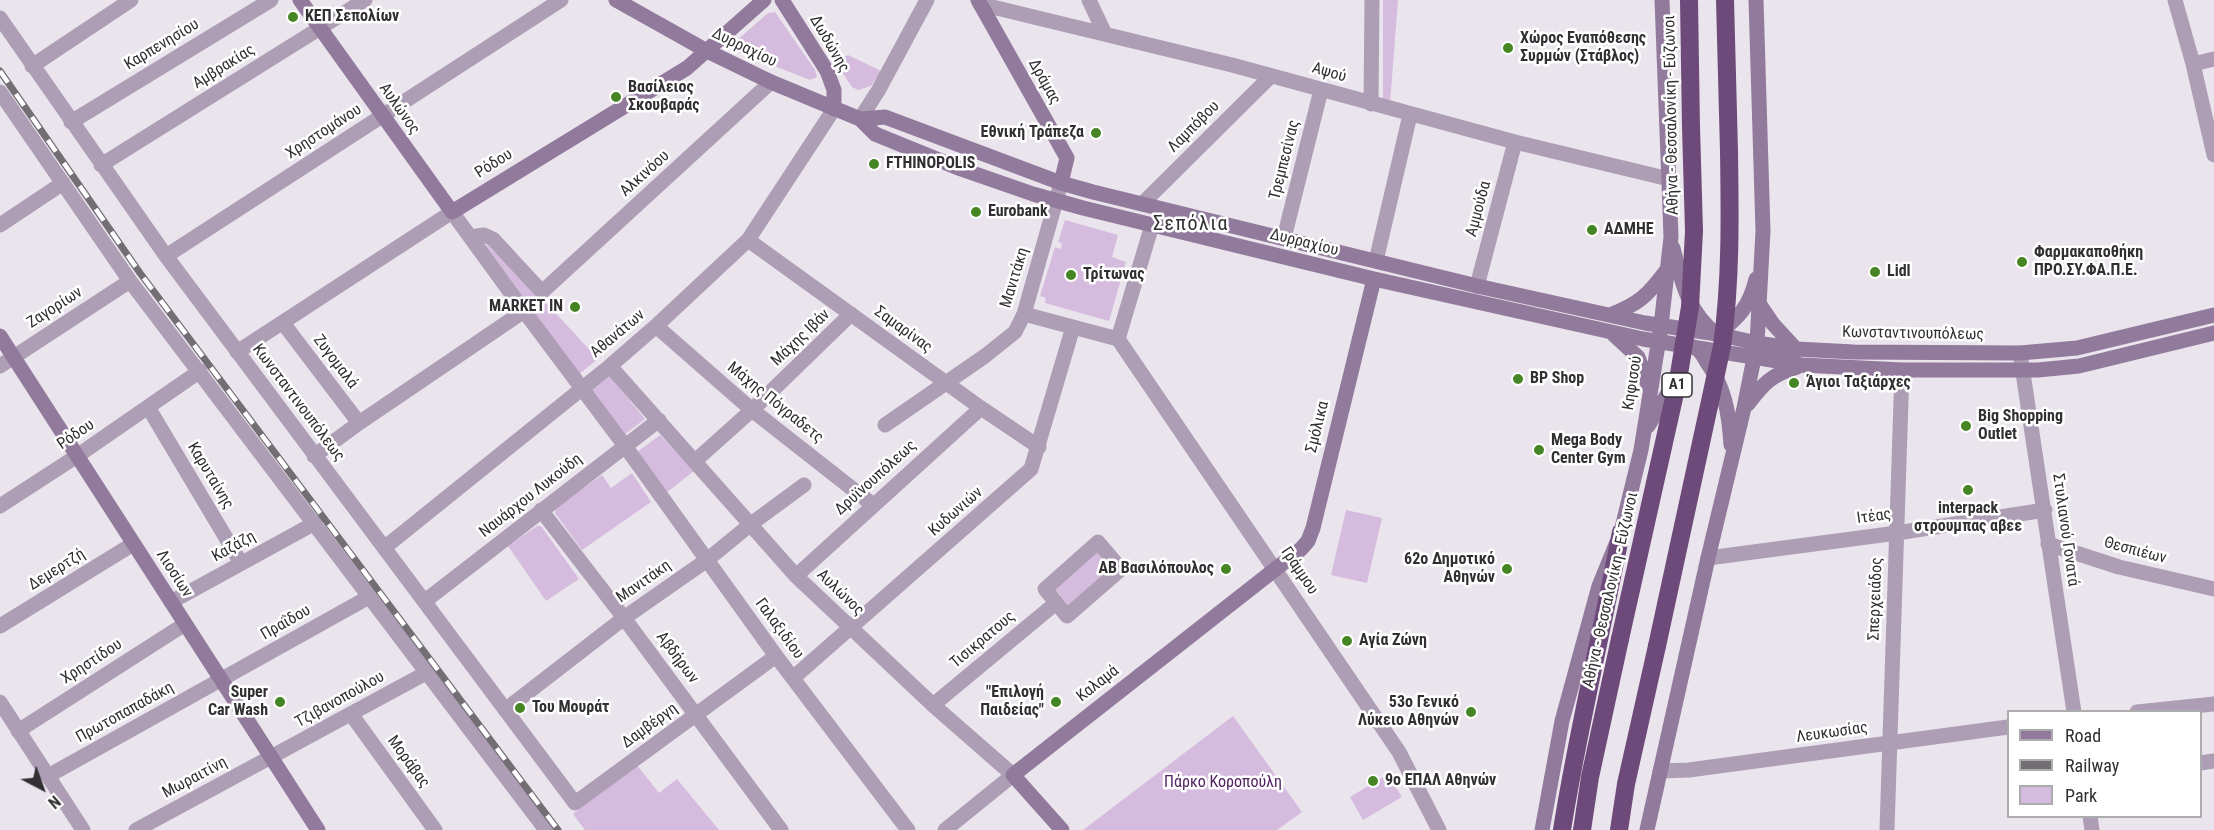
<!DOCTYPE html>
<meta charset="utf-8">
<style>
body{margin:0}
#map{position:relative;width:2214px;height:830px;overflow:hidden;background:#eae4ed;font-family:"Roboto Condensed",sans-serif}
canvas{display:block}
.legend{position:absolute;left:2007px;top:710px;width:195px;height:108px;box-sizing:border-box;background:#fff;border:2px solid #adacad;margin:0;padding:8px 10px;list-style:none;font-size:18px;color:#312f32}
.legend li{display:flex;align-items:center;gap:12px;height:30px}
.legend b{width:30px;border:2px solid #adacad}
.north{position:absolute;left:12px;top:758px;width:60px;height:60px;-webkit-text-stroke:4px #fff;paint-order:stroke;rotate:139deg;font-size:16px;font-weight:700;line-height:24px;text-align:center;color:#312f32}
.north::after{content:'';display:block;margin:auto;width:21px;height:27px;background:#312f32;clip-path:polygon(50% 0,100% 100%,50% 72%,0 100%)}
</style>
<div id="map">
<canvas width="2214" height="830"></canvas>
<ul class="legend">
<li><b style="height:8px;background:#927a9c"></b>Road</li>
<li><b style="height:8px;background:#726e74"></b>Railway</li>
<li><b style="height:16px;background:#d5bcde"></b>Park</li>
</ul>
<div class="north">N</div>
</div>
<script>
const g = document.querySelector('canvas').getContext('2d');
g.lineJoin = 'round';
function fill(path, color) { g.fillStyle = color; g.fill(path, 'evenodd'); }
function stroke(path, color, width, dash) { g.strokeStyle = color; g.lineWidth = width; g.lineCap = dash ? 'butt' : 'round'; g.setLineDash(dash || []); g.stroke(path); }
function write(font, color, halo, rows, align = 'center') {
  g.font = font + ' "Roboto Condensed",sans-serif'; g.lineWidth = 5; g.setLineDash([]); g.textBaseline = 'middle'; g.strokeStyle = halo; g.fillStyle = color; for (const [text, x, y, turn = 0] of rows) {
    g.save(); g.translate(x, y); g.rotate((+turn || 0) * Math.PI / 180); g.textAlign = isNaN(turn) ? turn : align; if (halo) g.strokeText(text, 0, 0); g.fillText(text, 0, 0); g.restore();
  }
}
fill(new Path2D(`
 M1383 0H1398L1390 103 1383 102Z
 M775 12 815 70 817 77 810 80 733 50 734 43 768 13Z
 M848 55 881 71 871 86 858 90 852 87 838 66 839 60Z
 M1065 220 1118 235 1112 257 1126 262 1109 321 1045 303 1046 298 1040 296 1055 247 1061 249 1062 243 1058 242Z
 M488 245 537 293 598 359 579 374 486 246Z
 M609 375 645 419 624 435 589 390Z
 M660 435 694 471 666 493 637 452Z
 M632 473 651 502 582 550 555 513 556 507 602 475 611 488Z
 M1346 510 1382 518 1367 583 1331 575Z
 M537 526H541L579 579 546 601 508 546Z
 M1097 551 1112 569 1069 606 1054 588Z
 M1233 716 1302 812 1277 830H1083Z
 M637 765 659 793 677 779 719 830H585L573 814Z
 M1388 774 1402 797 1363 820 1350 797Z`), '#d5bcde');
stroke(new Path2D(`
 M1089 0 1105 34
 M2175 0 2193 64 2214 155
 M980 4 1232 65 1515 142 1669 179
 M0 18 166 256 575 803 776 656
 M2193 64 2214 59
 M32 66 131 0
 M0 92 130 281 546 830
 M1371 104 1372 0
 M860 119 878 91 927 0
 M71 122 271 0
 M101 165 365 0
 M1142 204 1271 76
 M0 225 63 183
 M471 237 484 235 493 239 542 292 771 82
 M1284 238 1321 90
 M748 240 981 408 1039 447
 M166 256 561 0
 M1376 261 1410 115
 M1477 286 1515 142
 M1024 314 1118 339 1399 752 1439 830
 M283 323 359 423
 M656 326 752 410 873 505
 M1118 339 1152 225
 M237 352 452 212 524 311 625 446 776 656 908 830
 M2020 353 2074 712
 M0 366 130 281
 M610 366 796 576 933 705 1013 775 945 830
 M148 407 241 563
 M885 425 985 356 1015 332 1024 314 1061 183
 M314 456 359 423 524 311
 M695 461 752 410 851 314
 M0 506 77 456 200 371
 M541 510 624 618 781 830
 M1098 542 1121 569 1067 616 1045 589Z
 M2048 544 2119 567 2214 589
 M384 548 610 366 656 326 748 240 834 109
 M1708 558 1897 533 2045 510
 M796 576 981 408
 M425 601 659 420
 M171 602 315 523
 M0 626 133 544
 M793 678 1031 469 1073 327
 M0 702 83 830
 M933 705 1056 603
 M505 710 624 618 707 560 751 524 804 485
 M2137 712 2214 704
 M351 714 435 830
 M18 731 185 624
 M2200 763 2214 761
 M1660 771 1689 770 2008 727
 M48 776 369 597
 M2090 816 2092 830
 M136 830 426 673
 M1887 830 1902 370`), '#ae9eb5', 15);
stroke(new Path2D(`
 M300 0 452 212 687 68 764 0
 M616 0 707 51 771 82 860 119 875 134 961 169 1033 194 1083 208 1374 279 1643 339 1802 365 1902 370H2038L2079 366 2214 333
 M782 0 827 71 834 90V109
 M978 0 1067 158 1061 183
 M860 119 885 117 1061 183 1093 192 1477 286 1645 323 1717 334 1757 343 1796 349 1854 352 2020 353 2077 348 2214 315
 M1673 248C1681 280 1689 315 1717 334
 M1760 305 1773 324 1796 349
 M1610 315C1639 304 1648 295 1666 271
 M1718 334C1740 316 1749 307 1756 279
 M1614 335 1638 357 1648 385
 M0 336 318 830
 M1694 347C1700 350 1703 355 1706 361 1725 387 1729 413 1731 445
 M1748 404C1764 383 1771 375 1797 367
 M1648 426 1676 380
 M1062 830 1013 775 1301 549 1308 541 1313 528 1374 279
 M1542 830 1562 721 1599 586 1621 532 1641 450 1661 326 1671 237 1662 0
 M1647 830 1708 558 1744 408 1757 343 1763 231 1756 0`), '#927a9c', 15);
stroke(new Path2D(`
 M1689 0 1691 127
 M1725 0 1729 151
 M1562 830C1578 730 1602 631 1621 532
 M1582 830 1590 777 1620 639
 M1619 830 1626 784 1657 646`), '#6d4a79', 18);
const rail = new Path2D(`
 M0 71 140 273 558 830`);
stroke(rail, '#726e74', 7);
stroke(rail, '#fff', 4.5, [14]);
stroke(new Path2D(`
 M1620 639 1678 380 1690 307 1694 231 1691 127
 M1657 646 1722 346C1731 281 1730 216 1729 151`), '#6d4a79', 18);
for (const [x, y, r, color] of [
 [293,17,6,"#468524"],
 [1508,48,6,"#468524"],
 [616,97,6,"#468524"],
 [1096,133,6,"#468524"],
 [874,164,6,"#468524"],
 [976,212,6,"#468524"],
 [1592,230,6,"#468524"],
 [2022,262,6,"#468524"],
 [1875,272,6,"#468524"],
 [1071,275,6,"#468524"],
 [575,307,6,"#468524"],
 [1518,379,6,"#468524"],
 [1794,383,6,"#468524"],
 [1966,426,6,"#468524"],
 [1539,450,6,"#468524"],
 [1968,490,6,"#468524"],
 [1226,569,6,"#468524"],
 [1507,569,6,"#468524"],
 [1347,641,6,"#468524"],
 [280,702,6,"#468524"],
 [1056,702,6,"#468524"],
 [520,708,6,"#468524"],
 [1471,712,6,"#468524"],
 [1373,781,6,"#468524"]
]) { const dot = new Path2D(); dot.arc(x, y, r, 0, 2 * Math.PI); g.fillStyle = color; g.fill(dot); stroke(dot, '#fff', 2); }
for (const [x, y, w] of [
 [1677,385,30]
]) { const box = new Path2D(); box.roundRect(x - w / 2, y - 12, w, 24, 4.5); g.fillStyle = '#fff'; g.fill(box); stroke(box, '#312f32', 1.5); }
write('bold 15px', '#312f32', null, [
 ["Α1",1677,385]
]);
write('bold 16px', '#312f32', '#fff', [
 ["ΚΕΠ Σεπολίων",305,17],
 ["Χώρος Εναπόθεσης",1520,39],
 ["Συρμών (Στάβλος)",1520,57],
 ["Βασίλειος",628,88],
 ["Σκουβαράς",628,106],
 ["Εθνική Τράπεζα",1084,133,"right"],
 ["FTHINOPOLIS",886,164],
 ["Eurobank",988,212],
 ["ΑΔΜΗΕ",1604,230],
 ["Φαρμακαποθήκη",2034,253],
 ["ΠΡΟ.ΣΥ.ΦΑ.Π.Ε.",2034,271],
 ["Lidl",1887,272],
 ["Τρίτωνας",1083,275],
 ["MARKET IN",563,307,"right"],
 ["BP Shop",1530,379],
 ["Άγιοι Ταξιάρχες",1806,383],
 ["Big Shopping",1978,417],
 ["Outlet",1978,435],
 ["Mega Body",1551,441],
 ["Center Gym",1551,459],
 ["interpack",1968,509,"center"],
 ["στρουμπας αβεε",1968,527,"center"],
 ["62ο Δημοτικό",1495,560,"right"],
 ["Αθηνών",1495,578,"right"],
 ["ΑΒ Βασιλόπουλος",1214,569,"right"],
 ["Αγία Ζώνη",1359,641],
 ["Super",268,693,"right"],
 ["Car Wash",268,711,"right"],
 ["\"Επιλογή",1044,693,"right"],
 ["Παιδείας\"",1044,711,"right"],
 ["53ο Γενικό",1459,703,"right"],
 ["Λύκειο Αθηνών",1459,721,"right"],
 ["Του Μουράτ",532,708],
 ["9ο ΕΠΑΛ Αθηνών",1385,781]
], 'left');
write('16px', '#312f32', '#fff', [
 ["Δωδώνης",829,44,60],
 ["Καρπενησίου",162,45,-31],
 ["Δυρραχίου",744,48,26],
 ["Αμβρακίας",224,67,-32],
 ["Αψού",1329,73,16],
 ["Δράμας",1044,82,61],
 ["Αυλώνος",399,109,55],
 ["Αθήνα - Θεσσαλονίκη - Εύζωνοι",1672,115,-91],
 ["Λαμπόβου",1194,127,-45],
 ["Χρηστομάνου",324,132,-33],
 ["Τρεμπεσίνας",1285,160,-76],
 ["Ρόδου",494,164,-32],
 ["Αλκινόου",645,174,-42],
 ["Αμμούδα",1479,209,-75],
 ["Δυρραχίου",1304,243,14],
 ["Μανιτάκη",1015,278,-73],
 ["Ζαγορίων",55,308,-33],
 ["Σαμαρίνας",903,330,36],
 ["Αθανάτων",618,334,-40],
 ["Κωνσταντινουπόλεως",1913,334,1],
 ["Μάχης Ιβάν",801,338,-44],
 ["Ζυγομαλά",335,362,53],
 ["Κηφισού",1633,383,-81],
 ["Κωνσταντινουπόλεως",298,403,53],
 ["Μάχης Πόγραδετς",775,403,39],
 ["Σμόλικα",1318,427,-76],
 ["Ρόδου",76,435,-34],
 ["Καρυταίνης",210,476,59],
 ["Δρυϊνουπόλεως",876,478,-42],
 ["Ναυάρχου Λυκούδη",531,496,-38],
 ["Κυδωνιών",956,512,-41],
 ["Ιτέας",1874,517,-8],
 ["Στυλιανού Γονατά",2065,530,82],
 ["Καζάζη",234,547,-29],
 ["Θεσπιέων",2135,551,15],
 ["Δεμερτζή",57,570,-32],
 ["Γράμμου",1299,571,56],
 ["Λιοσίων",174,574,57],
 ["Μανιτάκη",644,582,-35],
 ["Αθήνα - Θεσσαλονίκη - Εύζωνοι",1611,590,-77],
 ["Αυλώνος",840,593,44],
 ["Σπερχειάδος",1876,599,-88],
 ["Πραΐδου",286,623,-30],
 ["Γαλαξιδίου",779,629,54],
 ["Τισικρατους",983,640,-40],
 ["Αβδήρων",677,658,53],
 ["Χρηστίδου",92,662,-33],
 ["Καλαμά",1098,684,-38],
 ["Τζιβανοπούλου",340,700,-29],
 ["Πρωτοπαπαδάκη",125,713,-29],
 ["Δαμβέργη",650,726,-36],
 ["Λευκωσίας",1832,733,-8],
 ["Μοράβας",408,762,54],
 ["Μωραιτίνη",195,778,-28]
]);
write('16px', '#522362', '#fff', [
 ["Πάρκο Κοροπούλη",1223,783]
]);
g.letterSpacing = '1.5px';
write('20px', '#312f32', '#fff', [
 ["Σεπόλια",1191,225]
]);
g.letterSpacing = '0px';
</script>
